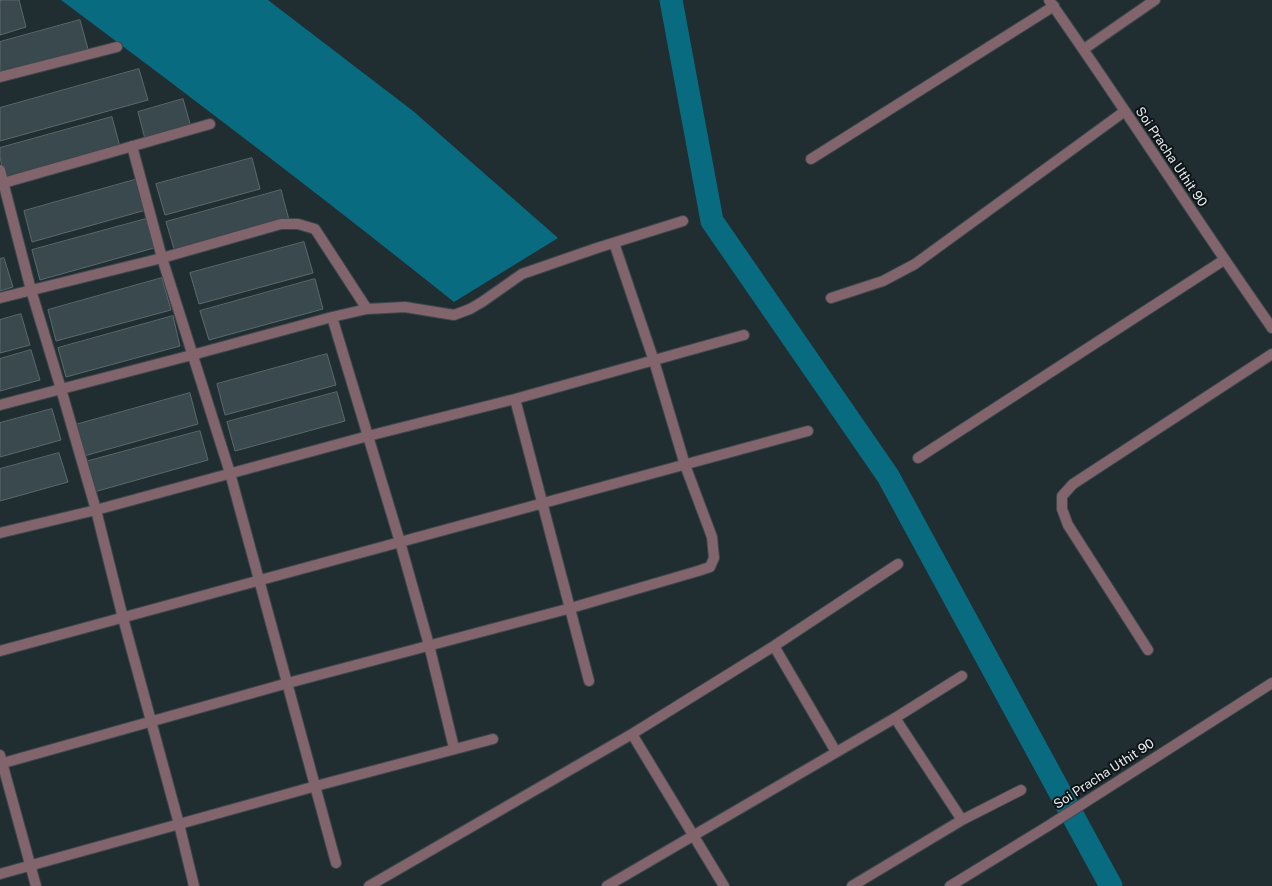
<!DOCTYPE html>
<style>
body{margin:0}
canvas{display:block;background:#202d31}
</style>
<canvas width="1272" height="886"></canvas>
<script>
const g = document.querySelector('canvas').getContext('2d');
g.lineJoin = 'round';
function fill(path, color) { g.fillStyle = color; g.fill(path, 'evenodd'); }
function stroke(path, color, width, dash) { g.strokeStyle = color; g.lineWidth = width; g.lineCap = dash ? 'butt' : 'round'; g.setLineDash(dash || []); g.stroke(path); }
function write(font, color, halo, rows, align = 'center') {
  g.font = font + ' "Public Sans",sans-serif'; g.lineWidth = 4; g.setLineDash([]); g.textBaseline = 'middle'; g.strokeStyle = halo; g.fillStyle = color; for (const [text, x, y, turn = 0] of rows) {
    g.save(); g.translate(x, y); g.rotate((+turn || 0) * Math.PI / 180); g.textAlign = isNaN(turn) ? turn : align; if (halo) g.strokeText(text, 0, 0); g.fillText(text, 0, 0); g.restore();
  }
}
fill(new Path2D(`
 M61 0H268L413 111 558 238 454 302C325 199 194 99 61 0Z`), '#086b80');
stroke(new Path2D(`
 M671 0 712 221 888 476 1111 886`), '#086b80', 23);
const building = new Path2D(`
 M4 0H19L26 27 0 35V1Z
 M80 20 88 49 0 74V42Z
 M139 69 148 100 0 141V108Z
 M183 99 191 127 145 139 138 112Z
 M112 117 120 147 5 178 0 158V148Z
 M252 158 260 189 165 215 156 184Z
 M138 179 146 210 32 242 24 211Z
 M281 190 289 220 175 252 166 222Z
 M146 219 154 248 40 280 32 250Z
 M304 242 313 273 199 304 190 273Z
 M4 258 13 287 0 291V259Z
 M162 278 171 310 56 341 48 310Z
 M315 279 323 309 209 340 200 311Z
 M21 314 30 345 0 353V320Z
 M173 316 180 346 66 377 58 348Z
 M31 350 40 380 0 391V359Z
 M327 354 336 385 225 415 217 384Z
 M337 392 345 421 235 451 227 422Z
 M190 393 198 424 84 456 75 425Z
 M52 409 61 440 0 457V423Z
 M200 431 208 460 94 492 85 462Z
 M59 453 68 482 0 501V469Z`);
fill(building, '#3a494d');
stroke(building, '#5a696d', 1);
const service = new Path2D(`
 M1148 650 1068 525 1062 509V496L1073 484 1272 354`);
const minor = new Path2D(`
 M1084 49 1155 0
 M0 77 117 47
 M132 146 162 258 230 473 336 863
 M811 159 1054 6
 M0 170 31 290 61 389 96 510 123 618 179 824 194 886
 M0 184 210 124
 M0 298 162 258 281 224H298L315 229 367 309 405 307 454 315 470 309 482 302 522 274 597 248 683 221
 M831 298 883 281 915 264 1125 111
 M332 317 400 542 429 645 454 748
 M515 399 589 681
 M0 405 192 355 332 317 367 309
 M918 458 1224 260
 M0 533 96 510 368 436 515 399 744 335
 M774 646 836 752
 M0 651 808 431
 M895 718 962 820
 M632 734 724 886
 M0 755 36 886
 M0 764 288 683 571 608 698 571 710 567 714 558 712 537 685 465 654 361 614 243
 M0 874 316 786 493 739
 M369 886 632 734 774 646 898 564
 M607 886 895 718 962 676
 M852 886 962 820 1021 790`);
const tertiary = new Path2D(`
 M1049 0C1125 108 1196 220 1272 328
 M950 886 1048 826 1272 683`);
stroke(service, '#3c484c', 12);
stroke(minor, '#3c484c', 12);
stroke(tertiary, '#3c484c', 12);
stroke(service, '#81646c', 10);
stroke(minor, '#81646c', 10);
stroke(tertiary, '#81646c', 10);
write('13px', '#e7eff2', '#0e1416', [
 ["Soi Pracha Uthit 90",1171,157,56],
 ["Soi Pracha Uthit 90",1104,774,-33]
]);
</script>
